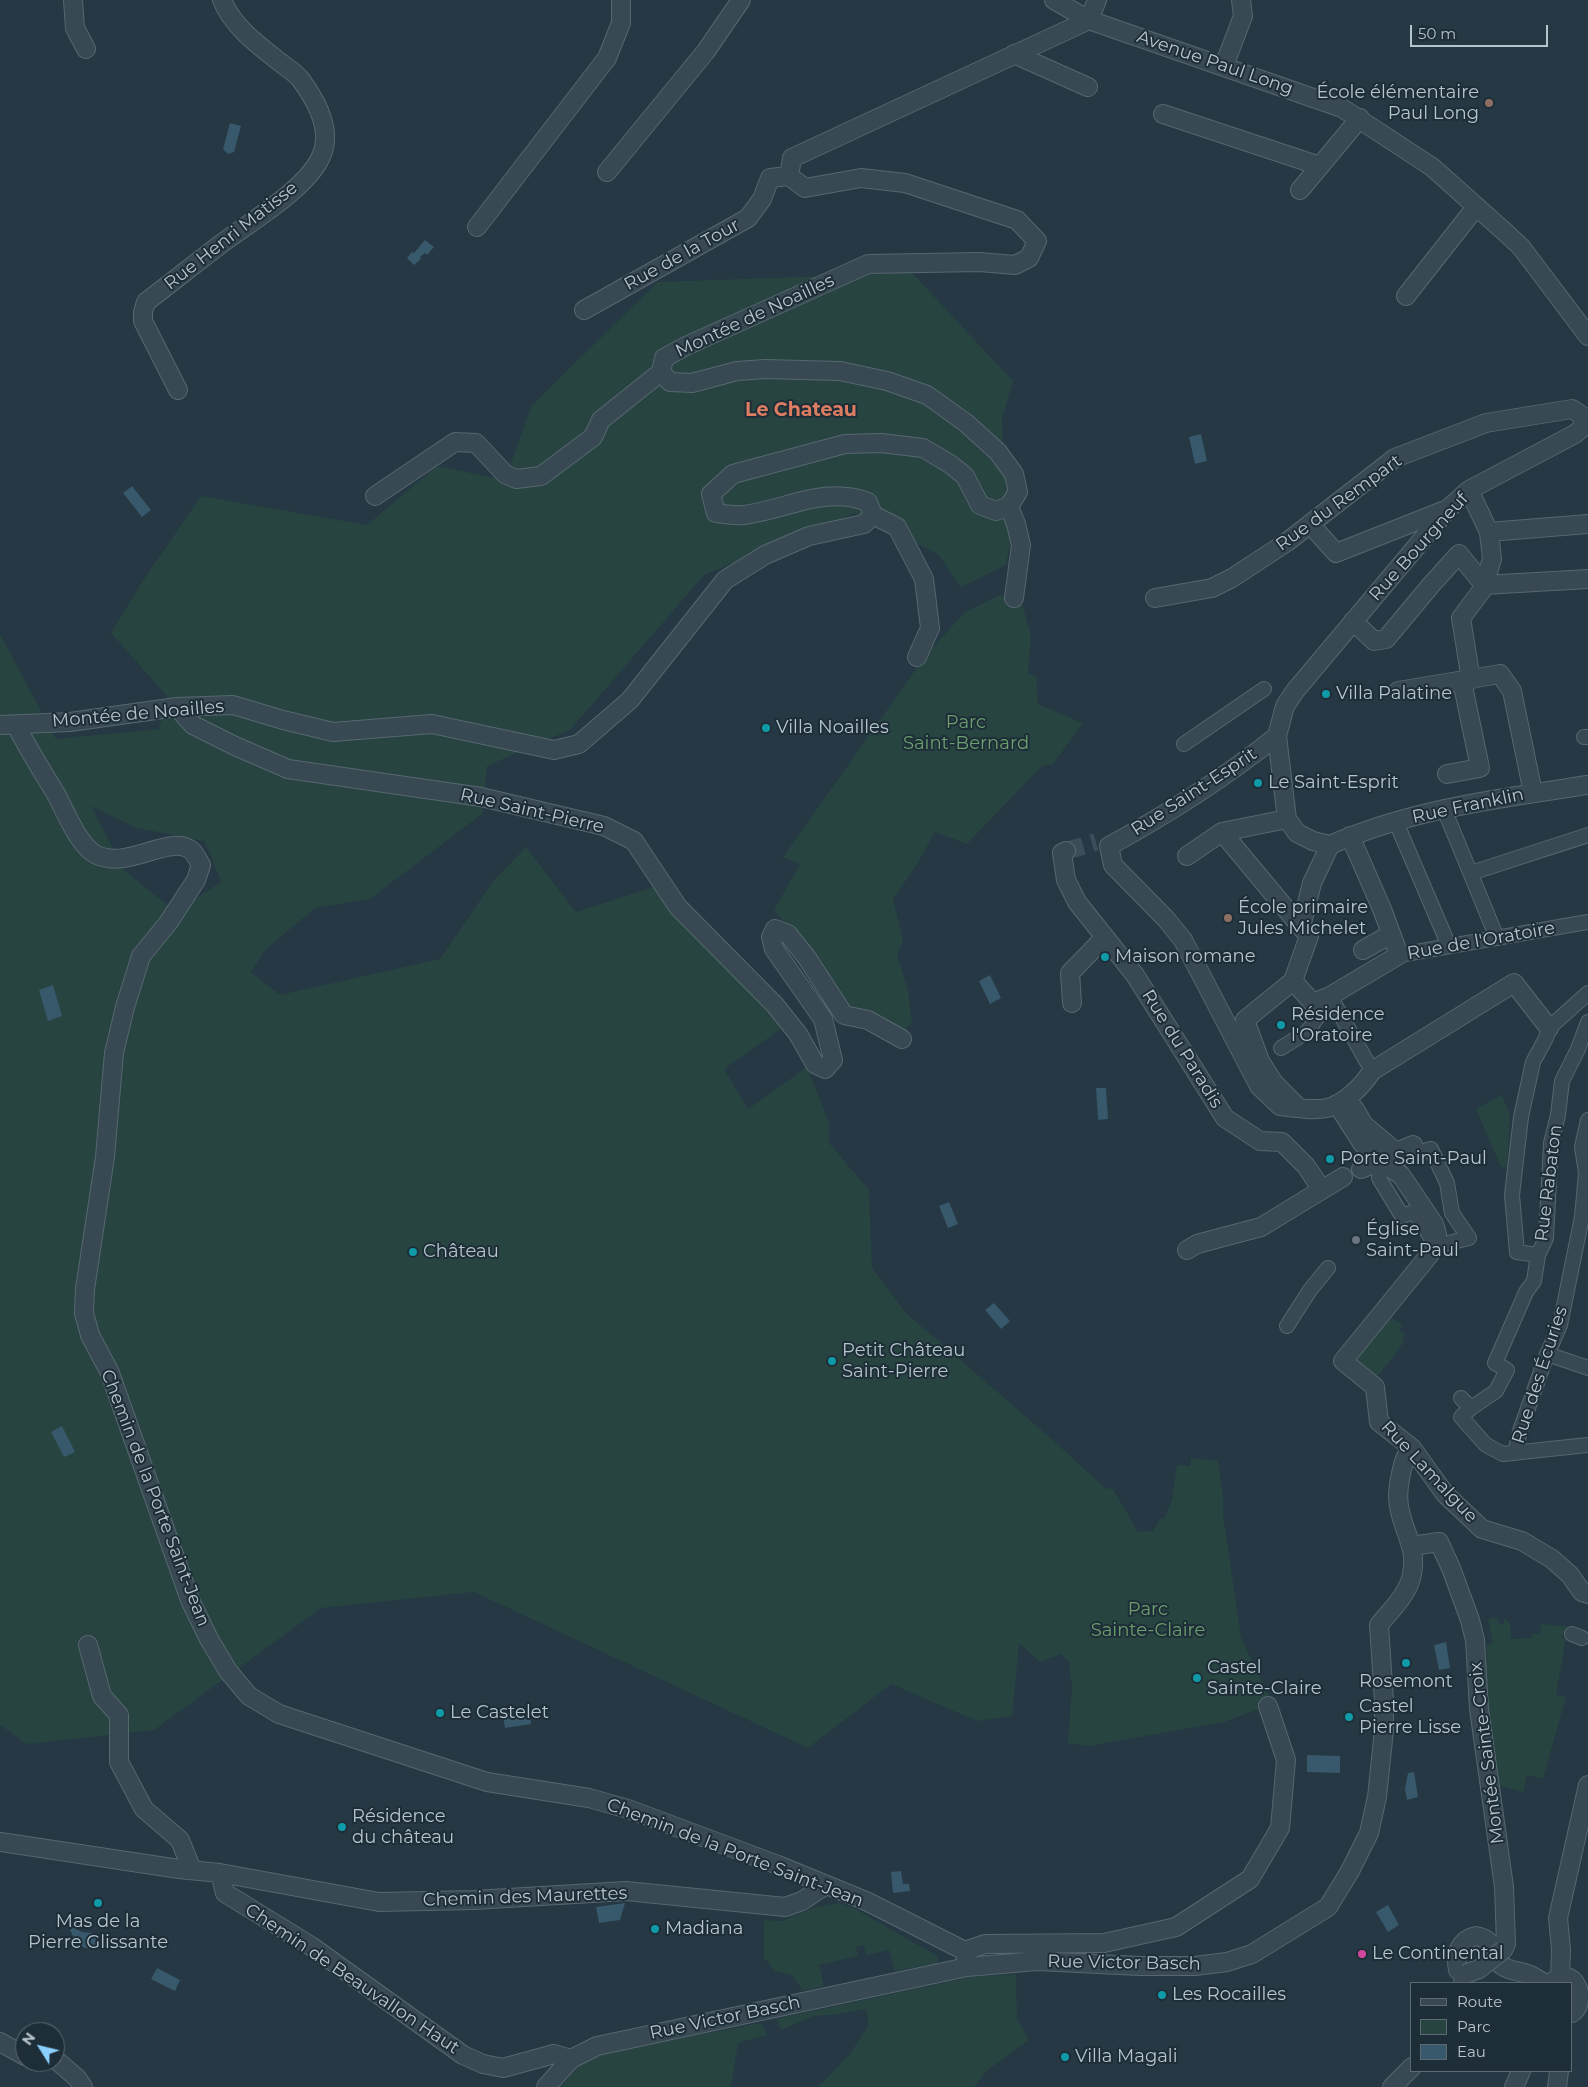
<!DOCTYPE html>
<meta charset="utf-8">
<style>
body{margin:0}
#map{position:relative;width:1588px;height:2087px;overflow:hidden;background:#253843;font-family:Montserrat,sans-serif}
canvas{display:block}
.legend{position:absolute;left:1410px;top:1982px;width:162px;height:90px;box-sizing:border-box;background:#1e2e38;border:1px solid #5b6a73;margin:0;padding:6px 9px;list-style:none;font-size:15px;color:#b6c4cc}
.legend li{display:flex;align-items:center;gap:10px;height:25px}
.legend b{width:25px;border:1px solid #5b6a73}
.north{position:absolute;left:15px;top:2022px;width:50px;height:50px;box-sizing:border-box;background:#1e2e38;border:1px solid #5b6a73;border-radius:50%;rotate:306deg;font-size:14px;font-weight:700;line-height:20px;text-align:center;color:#b6c4cc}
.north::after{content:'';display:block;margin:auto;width:18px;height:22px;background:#8acffd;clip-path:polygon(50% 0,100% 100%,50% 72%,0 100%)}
.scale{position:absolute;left:1410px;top:25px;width:138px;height:22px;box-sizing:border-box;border:2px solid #b6c4cc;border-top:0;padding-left:6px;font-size:15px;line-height:18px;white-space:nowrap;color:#b6c4cc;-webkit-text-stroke:4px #1e2e38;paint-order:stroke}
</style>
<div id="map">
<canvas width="1588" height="2087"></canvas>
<ul class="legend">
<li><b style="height:6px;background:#394953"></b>Route</li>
<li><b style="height:14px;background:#274441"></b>Parc</li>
<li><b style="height:14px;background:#38586b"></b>Eau</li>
</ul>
<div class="north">N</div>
<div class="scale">50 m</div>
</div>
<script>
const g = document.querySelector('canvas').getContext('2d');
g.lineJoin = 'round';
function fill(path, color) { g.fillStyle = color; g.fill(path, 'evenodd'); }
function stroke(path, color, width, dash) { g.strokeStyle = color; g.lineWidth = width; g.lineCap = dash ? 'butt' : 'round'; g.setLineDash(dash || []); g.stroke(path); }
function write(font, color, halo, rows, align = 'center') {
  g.font = font + ' Montserrat,sans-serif'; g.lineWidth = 4; g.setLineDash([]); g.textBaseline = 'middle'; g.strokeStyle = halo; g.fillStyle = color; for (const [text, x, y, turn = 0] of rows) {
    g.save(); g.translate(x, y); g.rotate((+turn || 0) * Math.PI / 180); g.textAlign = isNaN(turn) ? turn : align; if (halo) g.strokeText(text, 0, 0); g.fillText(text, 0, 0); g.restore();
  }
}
fill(new Path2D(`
 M912 273 1013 381 1002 418 1004 464 1012 533 1006 565 961 587 938 554 855 513 704 575 570 730 487 766 482 814 370 899 315 908 265 950 251 972 280 995 440 959 494 880 526 847 576 912 654 887 768 1011 781 1029 724 1069 748 1109 807 1067 829 1123V1143L869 1190 872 1268 905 1312 1046 1434 1105 1488 1113 1489 1138 1532 1153 1531 1160 1519H1164L1172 1500 1177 1465 1190 1466 1191 1458 1218 1461 1223 1496V1514L1241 1638 1273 1704 1224 1722 1089 1746 1068 1743 1072 1687 1069 1662 1061 1654 1040 1662 1019 1643 1012 1716 977 1721 891 1684 808 1748 474 1592 321 1608 154 1730 27 1744 0 1725V634L56 739 159 729 167 696 111 633 142 582 201 496 367 525 437 466 505 480 532 405 658 282ZM91 806 137 828 205 841 221 882 176 912 124 870Z
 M1000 595 1021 599 1031 637 1028 674 1036 676 1038 704 1083 723 1053 764 1042 766 967 844 935 832 916 866 893 899 903 940 897 955 908 991 912 1022 900 1034 846 1012 819 964 774 910 800 864 783 857 926 655 964 613Z
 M1502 1095 1510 1115 1507 1167H1501L1476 1109Z
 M1385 1313 1403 1325 1399 1330 1405 1335 1402 1340 1404 1342 1381 1372 1372 1379 1348 1362Z
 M1498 1618 1499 1624H1504V1618L1510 1623 1511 1639 1532 1638V1634H1540L1541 1624 1571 1627 1569 1635 1563 1634 1562 1638 1566 1639 1556 1695 1566 1697 1543 1779 1527 1775 1523 1792 1495 1784 1486 1707 1487 1644 1493 1643 1488 1619Z
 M840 1903 859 1911 937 1956 939 1961 937 1963 895 1971 889 1950 866 1955 864 1945 856 1947 858 1956 819 1965 824 1986 803 1991 792 1975 775 1971 764 1958V1920L782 1921 816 1907Z
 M1016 1974 1017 2019 1029 2040 985 2072 975 2087H818L850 2054 869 2024 866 2009 837 2014 814 2016 781 2030 776 2019 972 1977Z
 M761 2023 767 2035 738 2043 731 2087H561L579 2065 595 2055Z`), '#274441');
fill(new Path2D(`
 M230 123 241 126 234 152 228 154 223 149Z
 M425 240 434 247 427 255 425 253 420 257 421 259 414 265 407 258 412 252 414 253Z
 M1201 434 1207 461 1195 464 1189 437Z
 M132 486 151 510 142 517 123 493Z
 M990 975 1001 998 990 1004 979 981Z
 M53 985 62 1016 48 1021 39 990Z
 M1096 1088H1106L1108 1119 1098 1120Z
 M949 1202 958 1224 948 1228 939 1206Z
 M994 1303 1010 1321 1001 1329 985 1310Z
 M62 1426 75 1452 64 1457 51 1432Z
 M1446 1642 1450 1668 1439 1670 1434 1645Z
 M530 1712 531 1724 505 1728 503 1715Z
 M1307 1755 1340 1756V1773L1307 1772Z
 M1414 1772 1418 1797 1407 1800 1405 1789 1408 1773Z
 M901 1871 903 1884H909L910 1891 893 1893 891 1872Z
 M625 1903 620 1920 599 1923 596 1907Z
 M1388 1905 1399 1925 1388 1932 1376 1912Z
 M72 1927 82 1932 93 1933 97 1940 96 1948H86L70 1942 73 1936 70 1930Z
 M157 1968 180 1980 175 1991 151 1979Z`), '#38586b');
stroke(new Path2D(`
 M1066 851 1096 842`), '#3b4d58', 18, [18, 9]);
const pedestrian = new Path2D(`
 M1584 737H1588
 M1184 744 1264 689
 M1444 809 1497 938
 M1396 822 1449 946
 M1471 873 1588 835
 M1399 955 1588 922
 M1334 1003 1367 1062
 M1281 1048 1308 1031 1324 1007 1322 1000
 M1431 1149 1447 1183 1452 1213 1469 1238 1436 1246 1420 1220 1413 1212 1402 1216 1379 1178 1381 1162 1402 1158Z
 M1538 1255 1517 1252 1512 1195 1521 1117 1533 1062 1546 1038 1549 1028 1588 993
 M1287 1326 1310 1290 1328 1268
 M1547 1354 1588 1368
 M1461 1398 1471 1408 1461 1417 1486 1445 1503 1454 1588 1445
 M1471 1408 1496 1391 1507 1370 1495 1363 1526 1292 1534 1281 1538 1255 1546 1238 1551 1143 1558 1115 1562 1081 1578 1049 1588 1022
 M1515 1453 1520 1431 1546 1357 1560 1325 1582 1217 1586 1173 1582 1147 1588 1120
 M1572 1634 1582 1638`);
const minor = new Path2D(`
 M73 0 75 28 86 49
 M1054 0 1089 20 1342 108 1432 167 1506 233 1521 247 1588 336
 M1089 20 1097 0
 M1014 54 1088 87
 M1224 66 1243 16 1241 0
 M1163 114 1320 166
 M607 172 706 51 741 0
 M1300 190 1360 118
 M477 227 607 58 621 23V0
 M1406 296 1476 207
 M584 310 748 218 762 199 770 178 789 176
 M178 390 143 321V312L146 302C171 283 196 263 221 244 250 222 310 187 322 154 332 129 315 99 301 80 296 73 287 68 281 63 258 45 233 27 222 0
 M375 496 455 442 476 443 505 474 516 479 541 476 593 437 601 420 661 372
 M1009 506 1016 524 1021 545 1014 598
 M873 515 868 502C824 485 786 510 743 515 734 516 724 514 716 513L711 494 733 474 845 444 881 443 923 448 950 464 965 476 980 505 996 511 1009 506 1018 492 1014 474 998 452 966 423 927 395 887 381 840 371 765 369 737 371 692 383 670 382 661 372 664 358 686 346 868 264 979 262 1015 265 1029 258 1037 241 1017 220 905 183 861 178 805 188 789 176 792 158 1089 20
 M873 515 897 527 924 579 930 628 917 657
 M1310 524 1336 553 1445 510
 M1489 532 1588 524
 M1155 598 1212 588 1232 578 1287 542 1395 458 1486 423 1572 409 1584 417
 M1353 621 1374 641 1386 639 1431 585 1459 554 1484 585 1492 559 1489 532 1469 490
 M1471 680 1461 618 1482 590 1484 585 1588 579
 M1398 691 1500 674 1512 691 1533 793
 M177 707 193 725 235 746 288 769 481 797 604 826 634 841 678 907 775 1005 798 1034 815 1064 825 1069 833 1060 823 1019 774 949 771 937 775 929 788 934 807 958 844 1015 868 1020 902 1039
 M0 725 70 722 177 707 233 705 283 720 333 732 432 724 554 750 579 744 630 700 725 580 765 555 809 536 864 524 873 515
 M16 725C28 749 42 771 56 794 65 811 78 844 95 854 127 872 172 831 193 852 196 856 199 861 201 865L196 880 168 923 141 956 125 1007 114 1053 105 1157 85 1289 84 1313 90 1335 110 1373 190 1600 209 1639 228 1671 249 1696 279 1714 487 1782 589 1798 628 1809 778 1865 866 1901 965 1951 967 1967
 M1447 774 1480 768 1462 681
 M1222 832 1301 927
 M1330 845 1313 841 1297 833 1287 819 1277 736 1285 706 1295 691 1448 509 1469 490 1575 434 1582 428 1584 417
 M1109 846 1113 865 1166 919 1183 940 1259 1086 1280 1106C1295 1108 1312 1111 1327 1108 1345 1104 1363 1085 1372 1071L1514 983 1549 1028
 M1109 846C1168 814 1224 778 1277 736
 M1066 851 1062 853 1066 880 1077 902 1135 975 1225 1118 1260 1141 1282 1142 1306 1166 1322 1190
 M1187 856 1222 832 1287 819
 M1363 950 1391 934
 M1293 981 1309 936 1301 927 1312 883 1330 845C1411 809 1501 798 1588 785
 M1072 1003 1070 973 1104 938
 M1337 1104 1362 1143 1381 1162 1401 1175 1434 1224 1437 1234 1436 1246 1426 1259 1343 1361 1375 1387 1379 1422 1412 1448 1445 1494 1482 1529 1522 1541 1552 1559 1570 1575 1582 1592 1588 1594
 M1299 1108 1274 1083 1260 1061 1245 1020 1293 981 1313 1003 1330 996 1399 955 1382 909 1350 836
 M1354 1108 1364 1125 1396 1152 1413 1145
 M1361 1169 1380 1161
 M1187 1250 1197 1244 1261 1227 1343 1177
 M1412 1546 1439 1542 1451 1568 1470 1620 1475 1640 1479 1709 1504 1887 1506 1944 1503 1950
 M88 1645 102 1696 119 1715V1762L144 1809 180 1840 192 1870
 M0 1842 179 1869 220 1873 225 1893 311 1946 463 2055 483 2064 503 2068 554 2054 571 2059
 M220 1873 379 1902 474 1900 626 1891 785 1907 802 1901 826 1885
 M965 1951 985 1944 1104 1943 1176 1927 1250 1879 1280 1828 1286 1760 1268 1706
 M1560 1977 1561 1950 1558 1918 1588 1785
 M1463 1983 1465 1974 1458 1970C1455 1954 1459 1940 1476 1936 1499 1941 1488 1952 1500 1964 1507 1971 1521 1971 1530 1975 1535 1977 1539 1980 1544 1983
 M1551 1983C1576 1962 1588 2002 1572 2013
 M0 2042 25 2056
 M55 2059 77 2078 83 2087
 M546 2087 571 2059 597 2046 967 1967 1037 1961 1140 1966H1195L1227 1962 1252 1954 1328 1907 1350 1871 1369 1833 1377 1797 1384 1730V1700L1379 1625C1391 1610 1409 1593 1412 1574 1417 1548 1405 1535 1400 1511 1396 1497 1399 1482 1402 1469 1404 1461 1406 1454 1412 1448
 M1392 2087 1412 2067
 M1514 2087 1521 2071
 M1557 2087 1559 2071`);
stroke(pedestrian, '#576770', 16);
stroke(minor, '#576770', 20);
stroke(pedestrian, '#394953', 14);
stroke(minor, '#394953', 18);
const minorBridge = new Path2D(`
 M1465 1974 1479 1969 1503 1950`);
stroke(minorBridge, '#576770', 20, []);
stroke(minorBridge, '#394953', 18);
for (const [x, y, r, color] of [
 [1489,103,5,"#8d6e63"],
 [1326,694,5,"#0f9aa8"],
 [766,728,5,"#0f9aa8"],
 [1258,783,5,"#0f9aa8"],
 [1228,918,5,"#8d6e63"],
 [1105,957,5,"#0f9aa8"],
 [1281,1025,5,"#0f9aa8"],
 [1330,1159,5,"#0f9aa8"],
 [1356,1240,5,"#6b7280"],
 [413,1252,5,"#0f9aa8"],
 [832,1361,5,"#0f9aa8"],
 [1406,1663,5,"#0f9aa8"],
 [1197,1678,5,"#0f9aa8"],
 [440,1713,5,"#0f9aa8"],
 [1349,1717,5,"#0f9aa8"],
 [342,1827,5,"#0f9aa8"],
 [98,1903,5,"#0f9aa8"],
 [655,1929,5,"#0f9aa8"],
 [1362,1954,5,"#d1479c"],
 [1162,1995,5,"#0f9aa8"],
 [1065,2057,5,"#0f9aa8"]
]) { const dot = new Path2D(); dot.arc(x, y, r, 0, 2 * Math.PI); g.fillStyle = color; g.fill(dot); stroke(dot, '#1e2e38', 2); }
write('18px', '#b6c4cc', '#1e2e38', [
 ["Avenue Paul Long",1215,63,19],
 ["Rue Henri Matisse",231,236,-38],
 ["Rue de la Tour",682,255,-29],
 ["Montée de Noailles",755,316,-25],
 ["Rue du Rempart",1339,503,-36],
 ["Rue Bourgneuf",1419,547,-48],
 ["Montée de Noailles",138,714,-5],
 ["Rue Saint-Esprit",1194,792,-33],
 ["Rue Franklin",1468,806,-12],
 ["Rue Saint-Pierre",532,811,13],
 ["Rue de l'Oratoire",1481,941,-10],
 ["Rue du Paradis",1182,1049,58],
 ["Rue Rabaton",1549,1183,-83],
 ["Rue des Écuries",1540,1375,-72],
 ["Rue Lamalgue",1429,1472,47],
 ["Chemin de la Porte Saint-Jean",155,1498,69],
 ["Montée Sainte-Croix",1487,1753,-97],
 ["Chemin de la Porte Saint-Jean",735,1853,21],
 ["Chemin des Maurettes",525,1897,-2],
 ["Rue Victor Basch",1124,1963,1],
 ["Chemin de Beauvallon Haut",352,1979,34],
 ["Rue Victor Basch",725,2018,-12]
]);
write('18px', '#b6c4cc', '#1e2e38', [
 ["École élémentaire",1479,93,"right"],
 ["Paul Long",1479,114,"right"],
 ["Villa Palatine",1336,694],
 ["Villa Noailles",776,728],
 ["Le Saint-Esprit",1268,783],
 ["École primaire",1238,908],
 ["Jules Michelet",1238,929],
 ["Maison romane",1115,957],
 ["Résidence",1291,1015],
 ["l'Oratoire",1291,1036],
 ["Porte Saint-Paul",1340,1159],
 ["Église",1366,1230],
 ["Saint-Paul",1366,1251],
 ["Château",423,1252],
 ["Petit Château",842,1351],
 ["Saint-Pierre",842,1372],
 ["Castel",1207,1668],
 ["Sainte-Claire",1207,1689],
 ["Rosemont",1406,1682,"center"],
 ["Castel",1359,1707],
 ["Pierre Lisse",1359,1728],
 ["Le Castelet",450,1713],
 ["Résidence",352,1817],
 ["du château",352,1838],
 ["Mas de la",98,1922,"center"],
 ["Pierre Glissante",98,1943,"center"],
 ["Madiana",665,1929],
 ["Le Continental",1372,1954],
 ["Les Rocailles",1172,1995],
 ["Villa Magali",1075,2057]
], 'left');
write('18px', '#6c9f6d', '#1e2e38', [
 ["Parc",966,723],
 ["Saint-Bernard",966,744],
 ["Parc",1148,1610],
 ["Sainte-Claire",1148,1631]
]);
write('bold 19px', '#dc7d62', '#1e2e38', [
 ["Le Chateau",801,410]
]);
</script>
